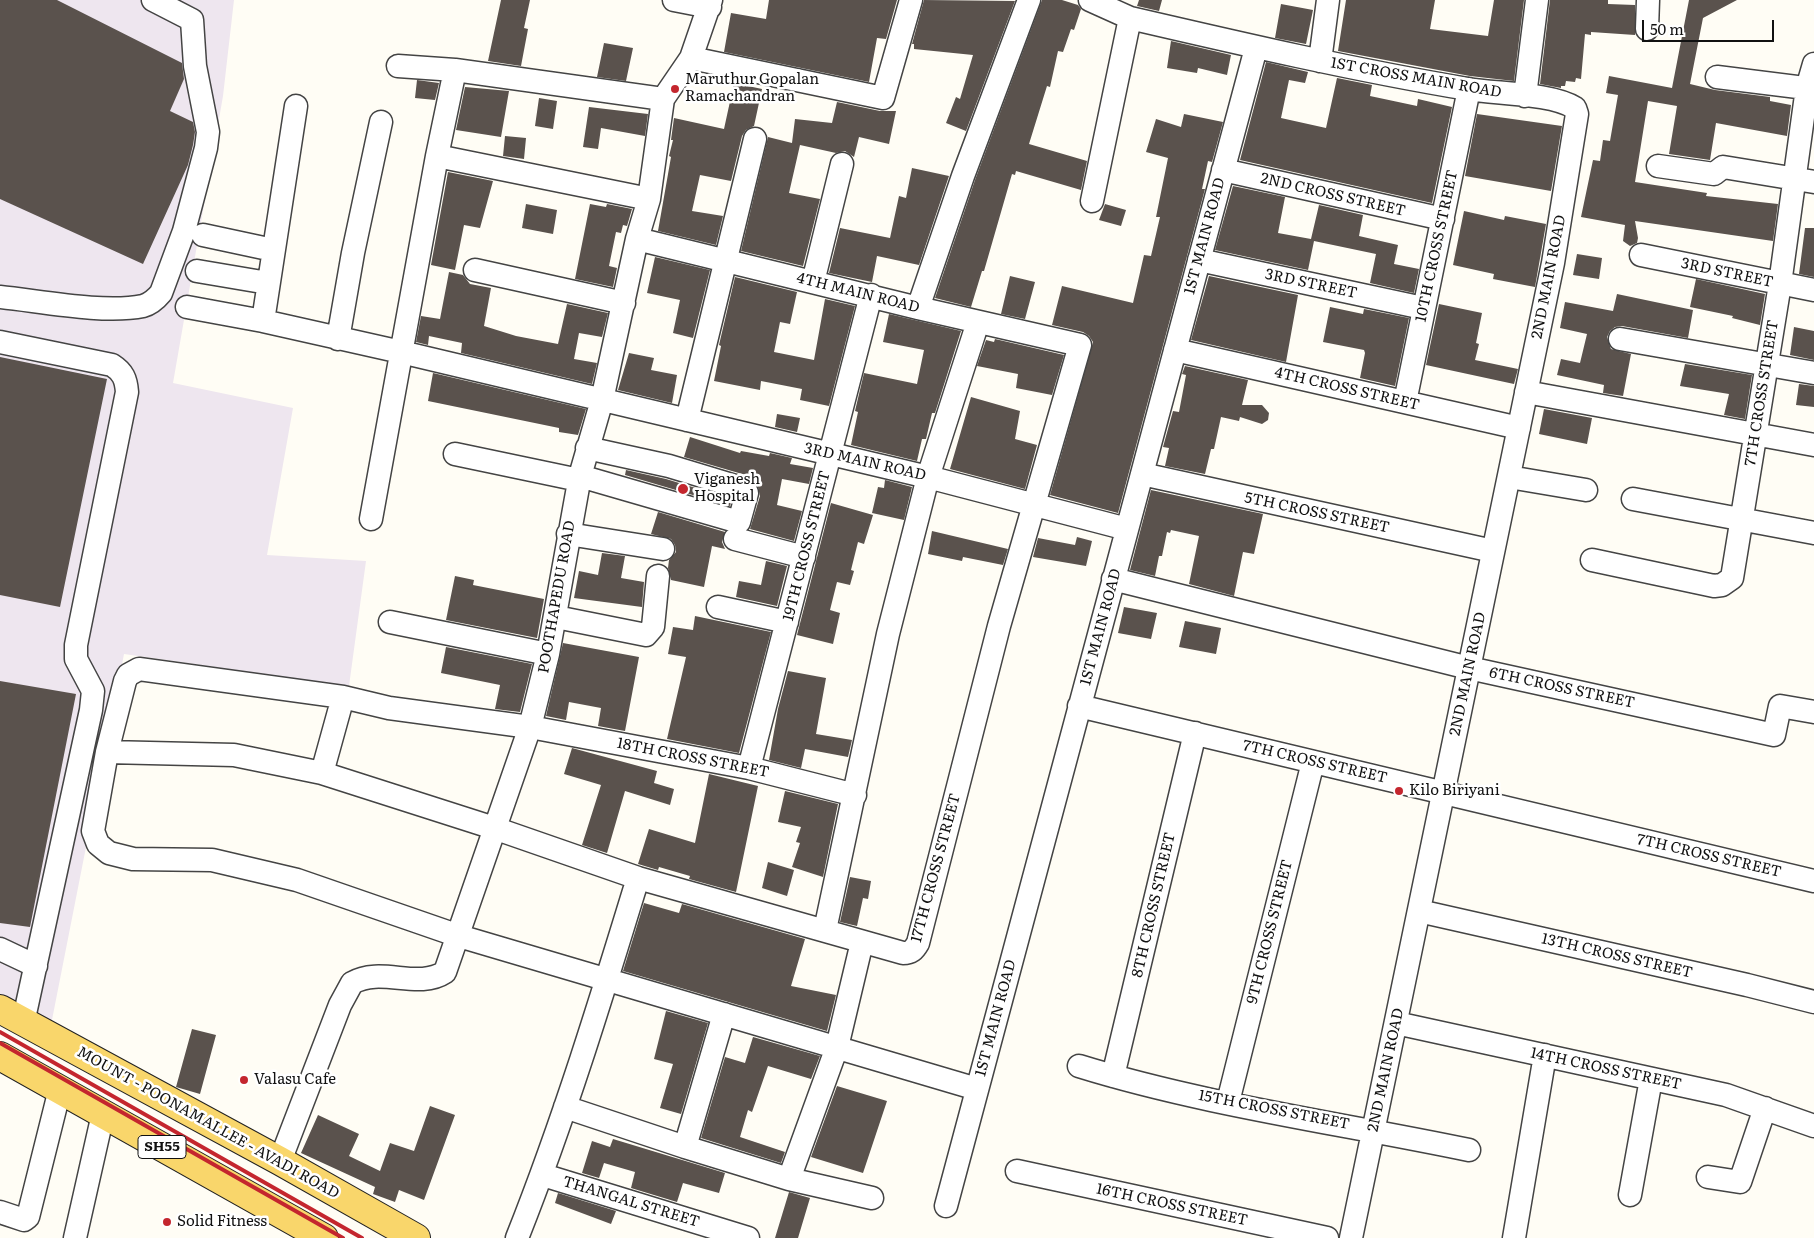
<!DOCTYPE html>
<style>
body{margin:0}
#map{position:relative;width:1814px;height:1238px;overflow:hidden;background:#fffdf5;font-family:Literata,serif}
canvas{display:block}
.scale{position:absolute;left:1642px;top:20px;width:132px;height:22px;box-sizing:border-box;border:2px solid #111;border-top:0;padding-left:6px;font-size:15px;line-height:18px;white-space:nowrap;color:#111;-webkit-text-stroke:4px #fff;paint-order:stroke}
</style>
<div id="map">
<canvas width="1814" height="1238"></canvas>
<div class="scale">50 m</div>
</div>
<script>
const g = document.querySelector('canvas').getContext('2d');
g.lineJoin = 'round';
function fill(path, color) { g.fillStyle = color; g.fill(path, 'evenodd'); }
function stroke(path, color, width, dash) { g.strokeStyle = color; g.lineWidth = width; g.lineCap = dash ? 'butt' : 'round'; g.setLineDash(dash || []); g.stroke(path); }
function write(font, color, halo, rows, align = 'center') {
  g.font = font + ' Literata,serif'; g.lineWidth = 5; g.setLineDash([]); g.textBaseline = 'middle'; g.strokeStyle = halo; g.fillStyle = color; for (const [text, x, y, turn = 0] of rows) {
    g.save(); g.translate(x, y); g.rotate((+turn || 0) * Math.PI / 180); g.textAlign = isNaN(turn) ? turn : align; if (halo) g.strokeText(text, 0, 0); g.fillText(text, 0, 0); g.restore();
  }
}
fill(new Path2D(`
 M0 0H234L223 96 173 383 293 408 267 555 366 561 349 686 124 654 50 1030 0 1002Z`), '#eee6ef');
fill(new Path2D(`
 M0 0H57L182 63 184 79 170 111 193 122 195 132 193 145 188 165 143 264 0 199Z
 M501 0H530L524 28 528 29 521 66 488 61Z
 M769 0H897L886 39 877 38 869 82 724 52 731 13 766 19Z
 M924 0 1015 1 966 131 946 123 956 97 960 99 973 55 914 49V44H912Z
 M1042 0H1062L1078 5 1081 9 1074 30 1071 29 1063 52 1058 51 1050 87 1047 86 1029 144 1087 161 1081 190 1016 171 1015 175 1012 174 984 271H982L971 307 935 298 975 180Z
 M1139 0H1162L1159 11 1137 6Z
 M1346 0H1435L1430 29 1488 36 1494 0H1524L1514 81 1470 76 1338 51Z
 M1550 0H1608V4L1635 5V35L1591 32V35L1585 34 1581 79 1576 78 1575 82 1566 81 1565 86H1561V88L1540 84Z
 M1689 0H1737L1703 18 1690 84 1715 90 1770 97V101L1791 105 1787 136 1716 123 1710 160 1669 154 1677 106 1648 101 1635 182 1707 193 1706 196 1778 204 1773 241 1635 221 1638 238 1637 243 1630 246 1623 241 1625 225 1581 217 1593 160 1600 161 1603 140 1610 141 1618 95 1606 93 1609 76 1672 88Z
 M1281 4 1313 10 1306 44 1275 38Z
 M1171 41 1231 55 1227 75 1198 68 1197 73 1167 68Z
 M604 43 633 48 626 81 597 77Z
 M1266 62 1308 72 1305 83 1289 80 1281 118 1326 128 1337 78 1372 85 1370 96 1417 106 1418 99 1452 107 1432 203 1240 160Z
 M417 80 439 83 435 100 415 98Z
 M734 83 762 89 754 126 746 130 742 136 731 181 700 175 692 211 723 216 716 245 658 231 671 157 669 156 673 140H671L674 118 724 129Z
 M465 87 509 91 501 137 456 130Z
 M539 98 557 101 553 129 535 126Z
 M837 102 880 111H896L889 144 859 137 854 157 845 151 836 153 800 145 789 193 820 199 803 266 741 251 768 137 792 143 795 119 832 123Z
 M589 107 648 114 645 136 601 128 598 149 583 147Z
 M1184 114 1223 122 1212 162 1208 161 1202 189H1205L1118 513 1050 495 1093 342 1089 336 1083 332 1052 325 1062 286 1133 303 1144 255 1151 256 1160 217H1156L1168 158 1146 152 1156 119 1181 127Z
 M1477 114 1562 126 1551 191 1465 176Z
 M505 136 526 138 524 159 503 156Z
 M912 168 949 176 919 265 877 256 872 282 829 273 840 228 890 238 899 196 906 198Z
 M448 172 493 181 480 228 464 225 455 270 431 265Z
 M1233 186 1285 197 1278 233 1311 239 1319 205 1363 215 1359 236 1398 245 1394 264 1419 269 1414 293 1370 283 1376 254 1314 241 1308 270 1215 250Z
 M526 204 557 210 553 234 522 228Z
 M590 204 606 207 607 204 632 209 627 226 623 225 621 233 616 232 609 266 617 268 613 287 575 279Z
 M1105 204 1126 210 1121 226 1099 220Z
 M1464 211 1504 220 1505 216 1546 224 1535 287 1493 279 1494 274 1453 265Z
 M1805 228H1814V277L1799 274Z
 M1577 254 1602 258 1599 279 1573 275Z
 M655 257 710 270 693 338 673 333 680 300 647 293Z
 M449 272 463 275 470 284 491 288 484 326 516 336 558 344 567 304 608 313 602 337 579 333 574 359 597 363 592 384 461 353 462 343 429 336 428 345 416 342 421 316 440 319Z
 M1010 276 1035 282 1025 319 1001 314Z
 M1209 276 1298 295 1286 362 1191 340Z
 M735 277 797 292 790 324 780 322 774 352 814 360 825 299 855 306 829 406 800 400 802 389 761 381 760 390 714 381 721 346 719 345Z
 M1696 279 1765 294 1760 325 1732 318 1733 316 1690 307Z
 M1617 294 1693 310 1688 338 1622 326 1615 327 1610 331 1607 337 1611 349 1631 354 1623 396 1603 393 1604 385 1557 375 1561 359 1580 363 1587 334 1560 328 1565 302 1613 311Z
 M1439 304 1482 313 1476 343 1479 344 1475 360 1518 369 1514 384 1426 365Z
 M1330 307 1363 314 1364 309 1409 318 1395 386 1360 378 1365 353 1364 350 1323 342Z
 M889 314 961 331 935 413H932L926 439H922L917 461 851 445 858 412 855 411 864 373 917 384 924 350 883 342Z
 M1794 327 1814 331V360L1790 355Z
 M995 339 1064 355 1052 395 1016 388 1018 374 977 366 986 340 994 342Z
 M629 353 654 358 651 370 677 375 672 403 618 390Z
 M0 357 107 379 60 607 0 595Z
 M1685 364 1752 375 1745 419 1724 415 1729 394 1680 386Z
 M1185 366 1248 380 1242 405H1262L1269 413 1268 420 1262 424 1240 417 1239 421 1221 417 1214 449H1211L1205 474 1165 466 1169 448 1163 447 1173 411 1179 412 1186 375 1182 374Z
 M433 373 586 409 578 435 559 432V428L428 401Z
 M1799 384 1814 386V407L1796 405Z
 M971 397 1020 411 1015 439 1037 445 1025 489 950 469Z
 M1544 409 1592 418 1587 444 1539 434Z
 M777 414 800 418 797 432 775 427Z
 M690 437 740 453 741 451 769 456 770 453 792 458 790 464 813 468 809 484 782 479 777 505 802 511 794 541 750 529 760 496 757 483 749 476 684 457Z
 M626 470 666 479 732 499 730 506 625 475Z
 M885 480 912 487 904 520 872 513 878 487 884 488Z
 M1151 490 1263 514 1254 554 1243 552 1234 596 1189 584 1199 536 1171 530 1170 533 1167 532 1162 556H1159L1155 576 1130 570Z
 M831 503 873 515 864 544 858 542 851 570 854 571 850 585 837 582 830 610 840 613 833 644 797 635Z
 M658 512 725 532 722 542 725 549 712 546 704 587 671 580 668 568 669 560 676 552 675 545 671 539 651 534Z
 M932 531 1008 549 1003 565 963 557 962 561 928 554Z
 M1077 537 1092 541 1086 566 1033 557 1038 538 1075 545Z
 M602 553 625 556 621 578 644 582 642 607 574 598 579 571 598 575Z
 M766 561 787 566 777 606 736 597 739 581 761 585Z
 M455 576 474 580 473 585 544 599 537 638 446 620Z
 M1124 607 1157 613 1151 639 1118 633Z
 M695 616 771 632 739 753 667 739 686 657 668 654 673 627 693 630Z
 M1185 621 1221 628 1216 654 1179 647Z
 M563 643 639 657 625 731 598 726 601 708 569 702 566 720 546 716Z
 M446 647 532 664 520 712 495 709 500 685 441 673Z
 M788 671 826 678 816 734 852 740 848 757 805 749 801 768 769 760 778 709Z
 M0 681 76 694 30 927 0 923Z
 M572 748 657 771 654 783 674 789 670 805 625 791 607 853 582 845 601 785 564 774Z
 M709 774 758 786 736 892 689 879 690 876 659 867 658 870 638 864 649 829 695 843Z
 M785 791 838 804 823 877 792 867 800 843 796 842 801 827 778 822Z
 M768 862 794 870 787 896 762 888Z
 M850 877 871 881 868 899 863 898 857 926 840 922Z
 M644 903 679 913 682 904 805 939 791 986 836 995 827 1031 623 971Z
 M666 1011 708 1023 681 1114 660 1108 673 1064 654 1059Z
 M192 1029 216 1035 200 1094 176 1087Z
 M753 1037 820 1056 811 1079 768 1066 752 1112 748 1110 740 1137 785 1152 781 1163 701 1138 725 1057 745 1063Z
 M837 1086 887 1101 863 1173 811 1157Z
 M430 1106 455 1115 424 1200 399 1190 395 1202 373 1194 375 1187 301 1153 318 1115 359 1134 349 1156 380 1171 390 1143 414 1151Z
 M613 1139 725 1173 719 1193 683 1183 677 1202 631 1188 635 1172 604 1163 599 1178 582 1173 592 1141 610 1147Z
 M789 1192 810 1198 798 1238H775Z
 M558 1193 616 1211 611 1224 555 1203Z`), '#5a524d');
const minor = new Path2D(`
 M674 0 710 7
 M1090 0 1130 18
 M1647 29 1648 0
 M691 58 883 98 911 0
 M1320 61 1328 0
 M398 66 455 70 663 99
 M1717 77 1814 89
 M1525 96 1537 0
 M437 156 649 199
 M1658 166 1714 174 1723 167 1814 182
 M1223 170 1443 219
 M1092 201 1130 18C1242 44 1354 70 1468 89 1496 94 1552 93 1575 108L1577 114 1553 263 1351 1238
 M203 235 273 250
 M1641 255 1814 290
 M1199 260 1423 308
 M475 270 624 303
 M197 271 268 283
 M813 282 842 164
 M0 297C40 301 104 314 143 306 150 304 156 299 161 293L184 231 206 148 208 132 195 66 192 20 153 0
 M187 307 263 321 401 352 928 477 1127 529
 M918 308 963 176 1029 0
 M263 321 296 106
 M338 339 353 253 381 122
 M1620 339 1814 373
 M0 342 112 365C123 372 126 379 127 392L76 645V659L93 691 91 710 23 1023
 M1175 350 1519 428
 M1526 392 1814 445
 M1405 402 1469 89
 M687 420 755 139
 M455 454 579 480
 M1142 474 1493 551
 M580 476 739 522 747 493 745 489 669 466 587 448
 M1509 477 1586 490
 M1633 499 1814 533
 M371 519 437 156 455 70
 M568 534 663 549
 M735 539 804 557
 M1592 560 1714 586 1722 585 1732 578 1780 284 1807 88 1814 64
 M1113 579 1469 668 1774 735 1780 706 1814 712
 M718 607 787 622
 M556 617 646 635 653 627 658 576
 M390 622 548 654
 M1079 706 1814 881
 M107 752 234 755 322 773 494 828 638 878 903 953C911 953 914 950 918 943L999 626 1080 345 918 308 637 239
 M749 768 871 295
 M322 773 343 697
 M855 795 749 768 530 727 389 708 343 697 139 669 128 675 125 681 107 752 93 831 98 844 109 853 133 859 212 860 297 880 459 936 977 1089
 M1419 911 1747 985 1814 1002
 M825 930 888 634 928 477 978 322
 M0 949 36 966
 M1396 1023 1726 1095 1814 1126
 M1079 1066C1205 1105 1340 1123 1469 1150
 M1113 1076 1195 733
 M1228 1102 1313 762
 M565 1107 685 1147 724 1014
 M685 1147 789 1179 837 1047 862 942
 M280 1161 340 1005 352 983C381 966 418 990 445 972L530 727 548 654 580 476 602 400 637 239 649 199 663 99 691 58 711 0
 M1017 1171 1327 1238
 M543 1175 748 1238
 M1708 1177 1740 1182 1765 1108
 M789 1179 872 1198
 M1630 1195 1651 1079
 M946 1206 1256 48
 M0 1212 24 1220 28 1217 60 1089
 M75 1238 103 1114
 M517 1238C564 1120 601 999 638 878
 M1514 1238 1545 1055`);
const major = new Path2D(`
 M0 1009 280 1161 416 1238
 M0 1056 324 1238`);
stroke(minor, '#444', 25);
stroke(major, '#222', 30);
stroke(minor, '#fff', 22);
stroke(major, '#f9d66b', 28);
stroke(new Path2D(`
 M0 1032 362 1238
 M0 1043 343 1238`), '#c4262e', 4);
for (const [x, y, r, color] of [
 [675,89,5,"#c4262e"],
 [683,489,6,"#c4262e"],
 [1399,791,5,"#c4262e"],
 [244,1080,5,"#c4262e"],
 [167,1222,5,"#c4262e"]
]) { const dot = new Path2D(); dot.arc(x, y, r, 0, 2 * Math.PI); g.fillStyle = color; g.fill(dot); stroke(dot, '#fff', 2); }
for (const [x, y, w] of [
 [162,1147,48]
]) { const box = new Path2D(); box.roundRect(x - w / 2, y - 11.5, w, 23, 4); g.fillStyle = '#fff'; g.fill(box); stroke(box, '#111', 1); }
write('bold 14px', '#111', null, [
 ["SH55",162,1147]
]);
write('15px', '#111', '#fff', [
 ["1ST CROSS MAIN ROAD",1416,78,10],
 ["2ND CROSS STREET",1333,195,13],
 ["1ST MAIN ROAD",1205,236,-75],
 ["10TH CROSS STREET",1437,246,-78],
 ["3RD STREET",1727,273,12],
 ["2ND MAIN ROAD",1549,277,-79],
 ["3RD STREET",1311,284,12],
 ["4TH MAIN ROAD",858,293,14],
 ["4TH CROSS STREET",1347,389,13],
 ["7TH CROSS STREET",1762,393,-81],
 ["3RD MAIN ROAD",865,462,13],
 ["5TH CROSS STREET",1317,513,12],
 ["19TH CROSS STREET",807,546,-76],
 ["POOTHAPEDU ROAD",557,597,-80],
 ["1ST MAIN ROAD",1101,627,-75],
 ["2ND MAIN ROAD",1468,674,-78],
 ["6TH CROSS STREET",1562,688,12],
 ["18TH CROSS STREET",693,758,11],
 ["7TH CROSS STREET",1315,762,13],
 ["7TH CROSS STREET",1709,856,13],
 ["17TH CROSS STREET",936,868,-75],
 ["8TH CROSS STREET",1154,905,-77],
 ["9TH CROSS STREET",1270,932,-76],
 ["13TH CROSS STREET",1617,956,13],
 ["1ST MAIN ROAD",996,1018,-75],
 ["14TH CROSS STREET",1606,1069,12],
 ["2ND MAIN ROAD",1386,1070,-78],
 ["15TH CROSS STREET",1274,1110,11],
 ["MOUNT - POONAMALLEE - AVADI ROAD",208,1123,29],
 ["THANGAL STREET",631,1202,17],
 ["16TH CROSS STREET",1172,1205,12]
]);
write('15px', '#111', '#fff', [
 ["Maruthur Gopalan",685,80],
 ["Ramachandran",685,97],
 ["Viganesh",694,480],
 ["Hospital",694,497],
 ["Kilo Biriyani",1409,791],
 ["Valasu Cafe",254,1080],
 ["Solid Fitness",177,1222]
], 'left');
</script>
